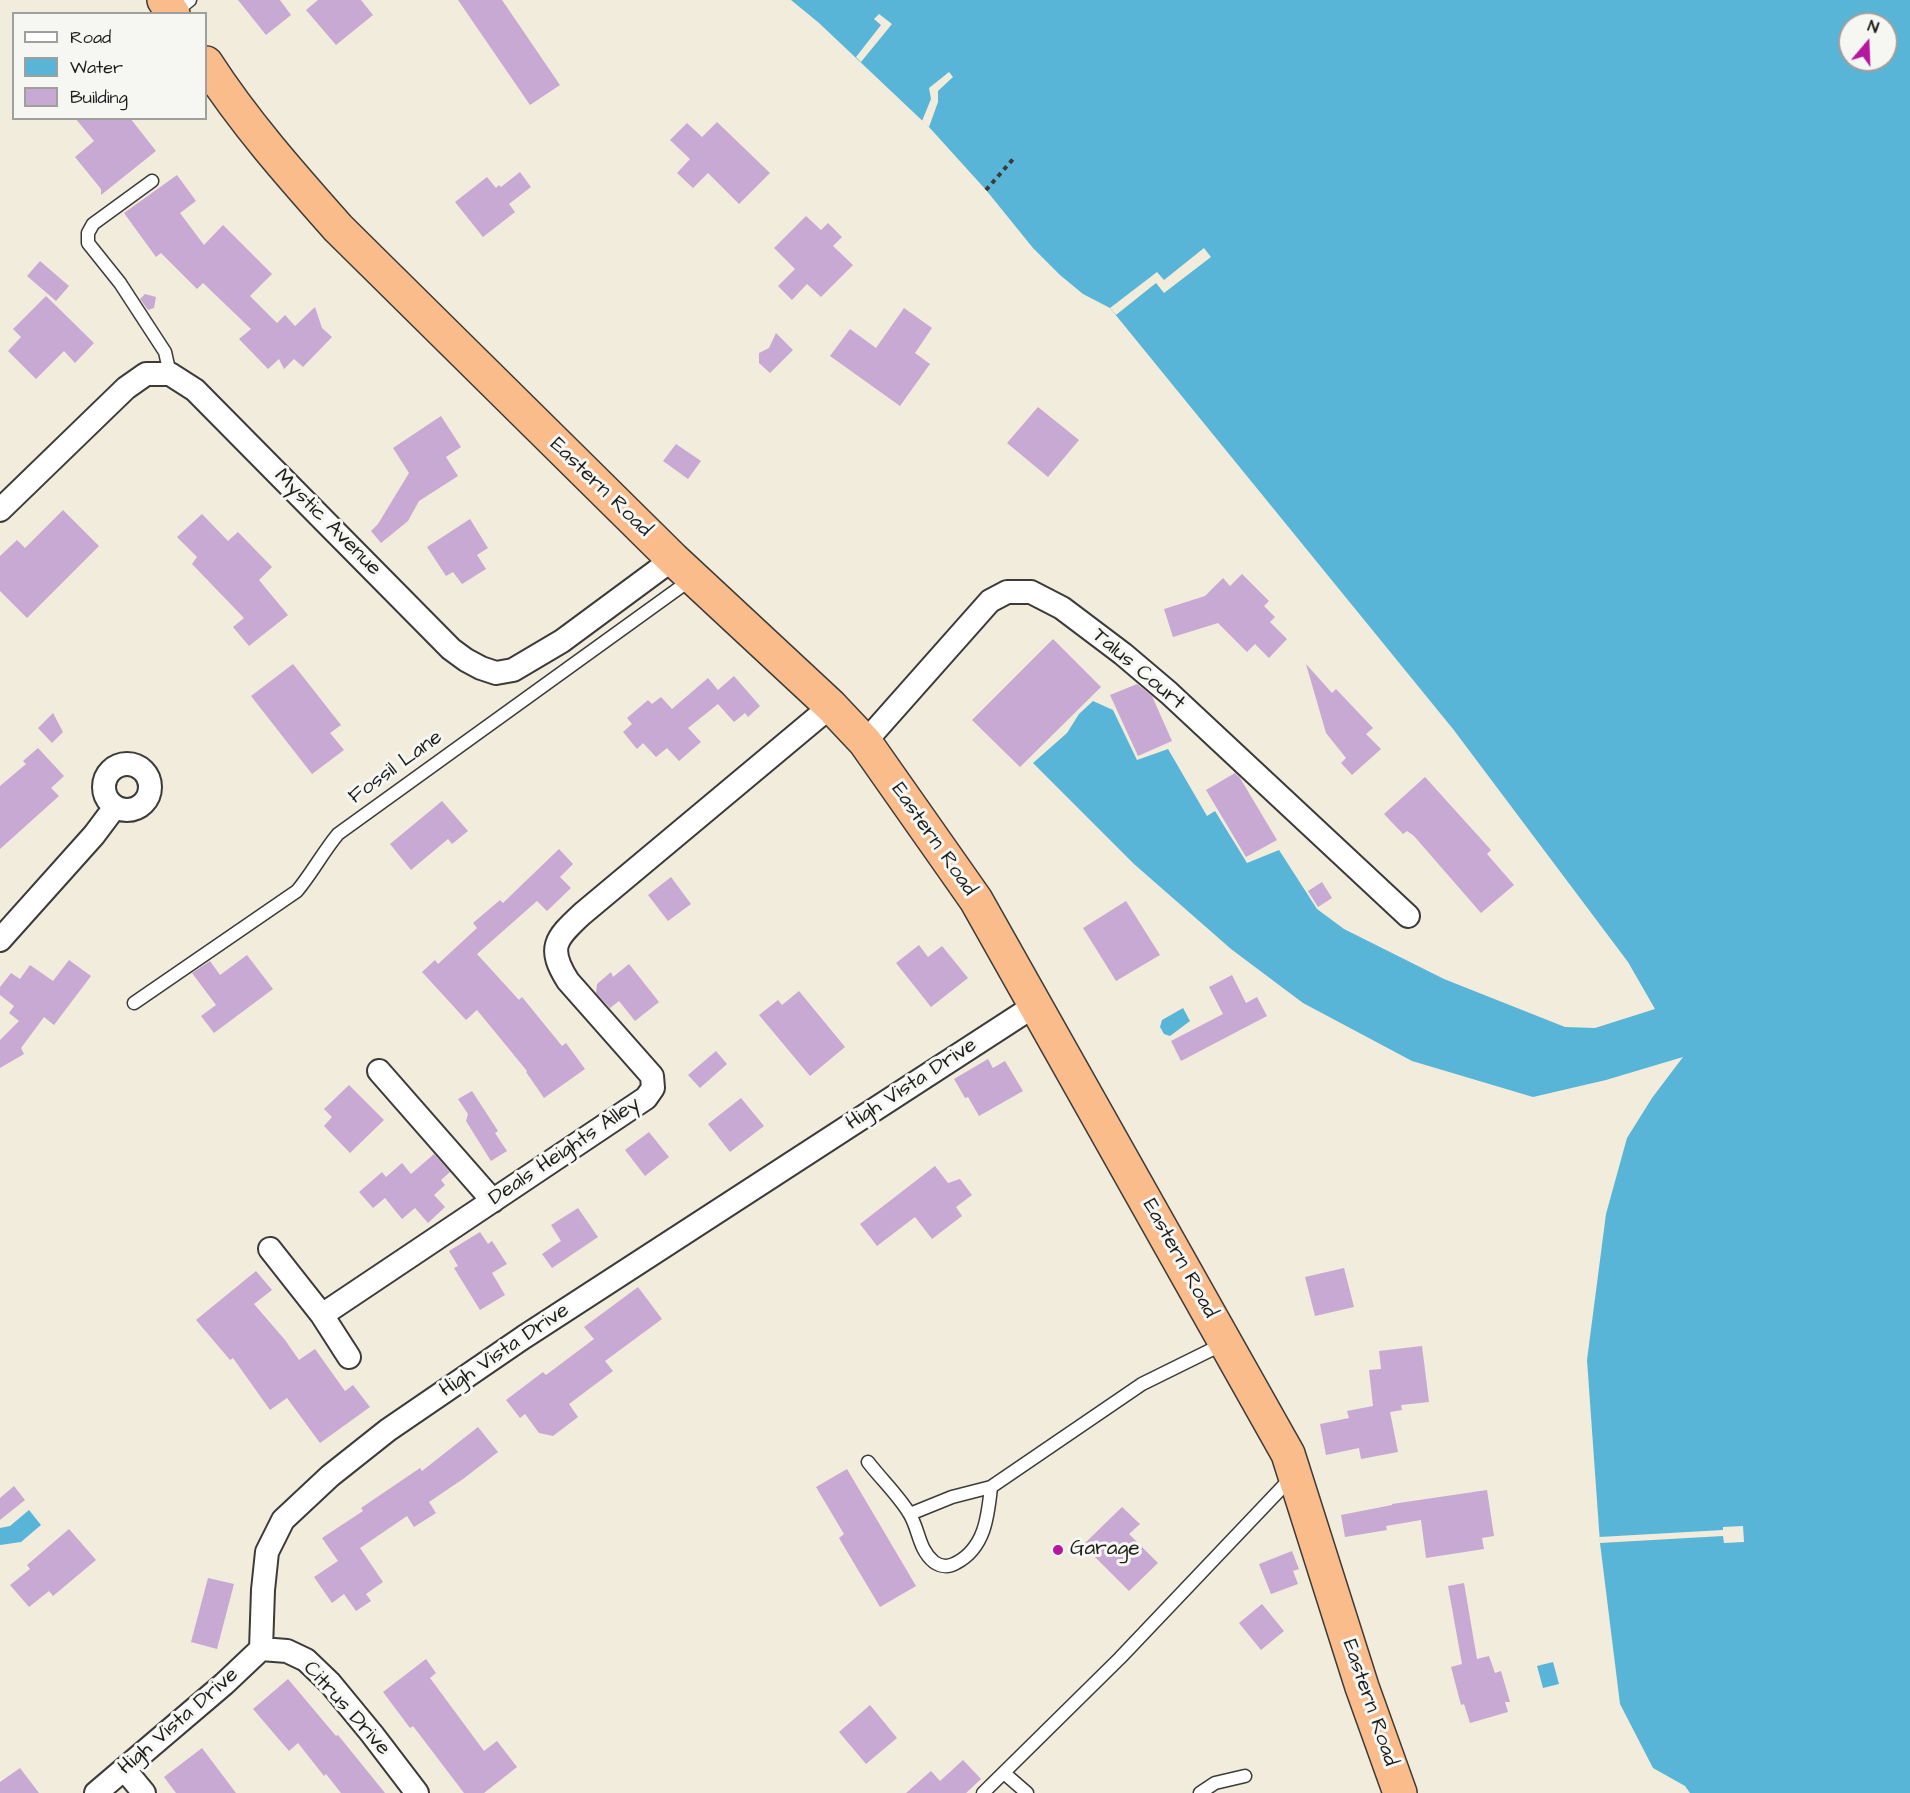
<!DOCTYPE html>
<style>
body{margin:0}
#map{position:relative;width:1910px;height:1793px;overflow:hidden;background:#f1ecdb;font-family:"Architects Daughter",sans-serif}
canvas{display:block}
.legend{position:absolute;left:12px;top:12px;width:195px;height:108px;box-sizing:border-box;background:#f6f6f2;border:2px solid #9f9f9c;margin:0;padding:8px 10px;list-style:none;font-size:18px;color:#1c1c1c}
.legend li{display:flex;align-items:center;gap:12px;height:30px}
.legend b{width:30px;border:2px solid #9f9f9c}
.north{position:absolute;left:1838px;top:12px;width:60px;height:60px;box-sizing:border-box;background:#f6f6f2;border:2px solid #9f9f9c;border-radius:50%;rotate:19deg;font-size:16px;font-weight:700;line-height:24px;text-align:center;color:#1c1c1c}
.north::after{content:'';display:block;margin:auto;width:21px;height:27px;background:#b5179e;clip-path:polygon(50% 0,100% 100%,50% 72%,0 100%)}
</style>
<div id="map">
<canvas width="1910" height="1793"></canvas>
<ul class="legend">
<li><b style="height:8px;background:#fff"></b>Road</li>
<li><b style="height:16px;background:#59b5d7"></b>Water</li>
<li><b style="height:16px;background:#c7a9d4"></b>Building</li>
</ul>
<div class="north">N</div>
</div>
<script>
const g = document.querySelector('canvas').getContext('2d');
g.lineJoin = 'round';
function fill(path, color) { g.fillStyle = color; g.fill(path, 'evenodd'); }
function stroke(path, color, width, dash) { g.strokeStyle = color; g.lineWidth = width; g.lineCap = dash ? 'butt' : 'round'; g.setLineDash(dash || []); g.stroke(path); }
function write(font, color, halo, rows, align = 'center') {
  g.font = font + ' "Architects Daughter",sans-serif'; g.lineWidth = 6; g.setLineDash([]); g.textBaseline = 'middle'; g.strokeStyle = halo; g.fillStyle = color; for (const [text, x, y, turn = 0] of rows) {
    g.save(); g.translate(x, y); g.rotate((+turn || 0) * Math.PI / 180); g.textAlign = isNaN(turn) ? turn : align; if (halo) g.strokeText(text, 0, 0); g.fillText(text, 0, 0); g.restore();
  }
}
fill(new Path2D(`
 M791 0H1910V1793H1690L1685 1786 1653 1768 1620 1704 1600 1543 1587 1360 1606 1214 1627 1138 1652 1098 1683 1057 1606 1080 1533 1097 1412 1061 1303 1003 1231 949 1134 864 1033 763 1067 733 1079 714 1093 701 1113 710 1137 760 1168 749 1207 816 1215 811 1247 863 1279 850 1317 909 1344 929 1444 979 1565 1027 1595 1028 1655 1009 1628 962 1453 729 1110 308 1083 294 1060 275 1033 248 986 190 929 127 819 23ZM1850 24H1886V60H1850Z
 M1183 1008 1190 1021 1170 1036 1164 1034 1160 1027 1162 1020Z
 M29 1510 41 1525 21 1542 0 1545V1528L10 1526Z
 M1553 1662 1559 1684 1543 1688 1537 1666Z`), '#59b5d7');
fill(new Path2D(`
 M879 14 892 24 861 62 856 57 881 25 874 19Z
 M949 72 953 77 938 91V102L929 127 922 121 931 99 929 88Z
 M1204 248 1211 257 1164 293 1156 283 1116 315 1110 308 1157 272 1164 280Z
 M1743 1526 1744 1542 1724 1543 1723 1536 1600 1543 1599 1537 1723 1530V1527Z`), '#f1ecdb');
fill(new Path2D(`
 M238 0H280L291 15 266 35Z
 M318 0H361L373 15 336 45 306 10Z
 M458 0H502L560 85 530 105Z
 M75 118H130L156 151 101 195V189L75 157 94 141Z
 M717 122 770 173 739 204 708 173 693 188 677 173 690 159 670 140 687 123 702 137Z
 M520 172 531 187 509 204 515 212 483 237 455 202 487 177 496 188 499 185 501 187Z
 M177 175 196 201 180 213 204 245 223 225 272 274 250 296 277 323 285 315 295 326 315 307 322 328 332 337 303 367 294 359 284 369 279 359 268 369 239 339 251 329 203 283 197 289 161 253 156 257 124 213Z
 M806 216 821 230 828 223 842 237 833 246 853 265 821 297 807 284 792 300 778 286 795 269 774 248Z
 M40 261 69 286 56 301 27 276Z
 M145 294 156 297 154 308 148 310 140 299Z
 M46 296 94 343 75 363 64 351 36 379 8 351 21 337 13 329Z
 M904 308 932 328 915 353 930 364 900 406 830 356 850 329 876 348Z
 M776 333 793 350 770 373 759 363V353L769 348Z
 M1038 407 1079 440 1048 477 1007 443Z
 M441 416 461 447 446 457 458 476 419 501 408 521 381 543 371 531 378 524 409 473 393 448Z
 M676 444 701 461 688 479 663 461Z
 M63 510 99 546 27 618 0 591V556L17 540 25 548Z
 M202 514 228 541 238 532 272 567 259 580 288 615 249 646 233 627 244 618 192 564 197 557 177 537Z
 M470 519 488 548 477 555 486 569 462 584 453 572 446 576 427 547Z
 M1242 574 1269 601 1264 606 1275 617 1270 622 1287 639 1269 658 1255 644 1247 652 1218 623 1173 637 1164 609 1205 596 1223 578 1230 586Z
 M1053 639 1101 687 1020 767 972 720Z
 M293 664 341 725 330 733 344 750 312 774 251 696Z
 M1306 664 1332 693 1336 689 1373 728 1366 734 1381 749 1352 775 1341 763 1346 758 1326 733Z
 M734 676 760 706 748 717 745 713 734 722 718 704 688 728 701 742 679 761 667 748 656 757 643 743 637 749 623 732 632 724 627 718 648 700 652 704 661 697 672 709 708 678 718 690Z
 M1137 684 1152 696 1172 741 1138 756 1110 695Z
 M53 713 63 732 52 743 38 728Z
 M38 748 64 776 51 788 59 796 0 849V786L26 764 23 761Z
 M1235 773 1240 778 1277 840 1246 857 1206 790Z
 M1425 777 1491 850 1487 854 1514 885 1481 913 1414 836 1407 831 1403 834 1384 814Z
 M442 801 468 831 452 844 448 839 411 870 390 844Z
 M559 849 573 864 560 877 571 888 547 911 537 901 477 954 519 1000 522 997 562 1046 566 1043 585 1069 544 1098 526 1072 527 1071 477 1010 466 1020 422 972 435 960 438 964 477 928 473 923 500 900 503 903Z
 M671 877 691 904 668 921 648 895Z
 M1322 882 1332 898 1318 907 1308 891Z
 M1126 901 1160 955 1116 981 1083 928Z
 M919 945 928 957 942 946 968 978 931 1007 896 963Z
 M247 955 273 989 214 1033 201 1016 216 1005 192 973 210 961 220 975Z
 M69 960 91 976 54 1025 44 1017 21 1048 24 1054 0 1068V1040L19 1021 9 1013 14 1006 0 995V987L11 973 20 979 30 965 53 981Z
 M629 964 659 1002 635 1021 619 1001 610 1008 596 993 597 984 611 972 613 977Z
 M1232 975 1246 1003 1257 997 1267 1016 1181 1061 1171 1041 1223 1014 1209 987Z
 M799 991 845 1047 810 1076 759 1015 778 1000 782 1005Z
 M716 1051 727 1064 700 1088 688 1075Z
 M988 1059 993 1068 1005 1061 1023 1091 979 1116 968 1097 965 1098 954 1079Z
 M349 1085 384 1120 350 1153 324 1126 332 1117 324 1109Z
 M472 1091 498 1131 495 1133 507 1151 491 1161 466 1121 468 1114 458 1099Z
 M741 1098 764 1126 730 1152 708 1124Z
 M649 1132 669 1157 645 1176 625 1150Z
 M434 1154 450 1172 441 1180 445 1185 434 1195 445 1207 428 1223 415 1208 402 1219 385 1198 373 1208 359 1192 382 1172 386 1177 402 1163 411 1174Z
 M935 1166 948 1183 960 1179 972 1195 956 1207 962 1216 932 1239 915 1217 877 1246 860 1224Z
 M578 1208 598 1237 552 1268 542 1254 561 1241 551 1225Z
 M480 1232 488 1244 492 1241 507 1264 492 1273 505 1295 480 1310 454 1268 458 1266 449 1251Z
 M1344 1268 1354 1307 1315 1316 1305 1277Z
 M256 1271 272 1290 254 1304 285 1340 299 1360 315 1349 345 1391 353 1385 370 1407 320 1443 287 1398 270 1410 233 1358 230 1360 196 1320Z
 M638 1287 662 1319 605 1361 613 1371 569 1404 578 1417 553 1436 539 1433 525 1414 520 1418 506 1400 543 1372 546 1375 594 1339 584 1327Z
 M1422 1346 1429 1402 1401 1405 1402 1410 1390 1412 1398 1452 1361 1459 1359 1448 1326 1455 1320 1424 1349 1418 1347 1411 1373 1406 1369 1370 1381 1369 1379 1351Z
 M478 1427 498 1452 463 1479 429 1502 436 1513 414 1527 407 1516 360 1548 383 1582 366 1594 371 1601 356 1611 344 1594 332 1603 314 1577 338 1561 322 1538 363 1511 361 1508 420 1468 422 1471Z
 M847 1469 916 1586 880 1607 839 1538 844 1534 816 1487Z
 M14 1486 25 1500 0 1520V1498Z
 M1487 1490 1494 1536 1482 1538 1484 1549 1426 1558 1421 1520 1386 1526 1387 1530 1345 1537 1341 1515 1392 1505V1504Z
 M1122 1507 1140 1524 1129 1534 1158 1563 1129 1591 1083 1545Z
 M69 1529 96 1560 53 1596 49 1591 29 1607 10 1585 30 1569 27 1565Z
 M1292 1551 1299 1569 1293 1571 1298 1584 1271 1594 1259 1564Z
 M208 1578 234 1584 217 1649 191 1642Z
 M1464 1583 1477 1659 1489 1656 1495 1673 1501 1671 1510 1702H1505L1508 1712 1470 1723 1464 1704 1461 1705 1451 1667 1462 1664 1448 1586Z
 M1262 1604 1284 1631 1261 1650 1239 1623Z
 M426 1659 436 1673 430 1678 484 1751 497 1741 517 1767 484 1793H464L413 1726 410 1728 383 1692Z
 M288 1679 336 1736 338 1735 385 1793H341L326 1774 324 1776 298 1743 289 1751 253 1709Z
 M870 1705 897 1738 866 1764 839 1732Z
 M202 1748 236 1793H176L164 1777Z
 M963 1760 981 1779 966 1793H906L931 1771 940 1781Z
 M20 1768 39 1793H0V1782Z`), '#c7a9d4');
const service = new Path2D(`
 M174 13 190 0
 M152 181 93 224 88 233V243L120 283 165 352 170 374
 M134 1003 297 891C312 873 323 852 338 834L693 578
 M868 1462C881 1479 898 1495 909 1513 919 1528 918 1549 934 1562 941 1567 949 1567 956 1563 985 1548 988 1516 991 1487
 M910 1514 952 1497 991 1487 1142 1384 1223 1344
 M1004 1773 1027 1793
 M983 1793 1120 1658 1292 1477
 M1200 1793 1215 1783 1245 1776`);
const minor = new Path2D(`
 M0 510 126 388 146 374H170L195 390 451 649 466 660 481 668 496 673 513 670 562 641 673 559
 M865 742 990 601 1007 592H1031L1062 608 1123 654 1169 693 1408 916
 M104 787a23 23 0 1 1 46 0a23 23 0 1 1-46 0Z
 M0 940 94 835 115 807
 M379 1071 493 1201
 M270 1249 322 1315 349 1357
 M322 1315 646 1098 653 1088 652 1076 568 981C547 948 555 939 582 914L831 706
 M261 1649 287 1651 306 1660 330 1683 372 1734 417 1793
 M125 1770 144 1793
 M96 1793 224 1684 261 1649 263 1590 267 1552 283 1520 330 1476 388 1430 524 1337 1034 1006`);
const trunk = new Path2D(`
 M164 0 173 14
 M206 63C244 122 291 175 338 228L673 559 831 706 865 742 976 900 1288 1454 1362 1687 1400 1793`);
stroke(service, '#3c3b39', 15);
stroke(minor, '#3c3b39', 26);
stroke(trunk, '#3c3b39', 36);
stroke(new Path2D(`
 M986 190 1014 158`), '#3c3b39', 4, [4.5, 4.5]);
stroke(service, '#fff', 12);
stroke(minor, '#fff', 22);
stroke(trunk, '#f9bc8a', 33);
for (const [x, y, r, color] of [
 [1058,1550,6,"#b5179e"]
]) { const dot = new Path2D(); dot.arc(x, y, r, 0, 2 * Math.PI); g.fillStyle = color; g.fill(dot); stroke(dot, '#f6f6f2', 2); }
write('21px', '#1c1c1c', '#f6f6f2', [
 ["Eastern Road",600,488,44],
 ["Mystic Avenue",327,523,45],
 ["Talus Court",1138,670,40],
 ["Fossil Lane",396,768,-36],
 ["Eastern Road",933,840,55],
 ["High Vista Drive",912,1085,-33],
 ["Deals Heights Alley",565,1152,-34],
 ["Eastern Road",1179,1259,61],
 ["High Vista Drive",505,1351,-34],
 ["Eastern Road",1369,1703,71],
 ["Citrus Drive",346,1709,48],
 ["High Vista Drive",179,1722,-41]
]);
write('21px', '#1c1c1c', '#f6f6f2', [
 ["Garage",1070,1550]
], 'left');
</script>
